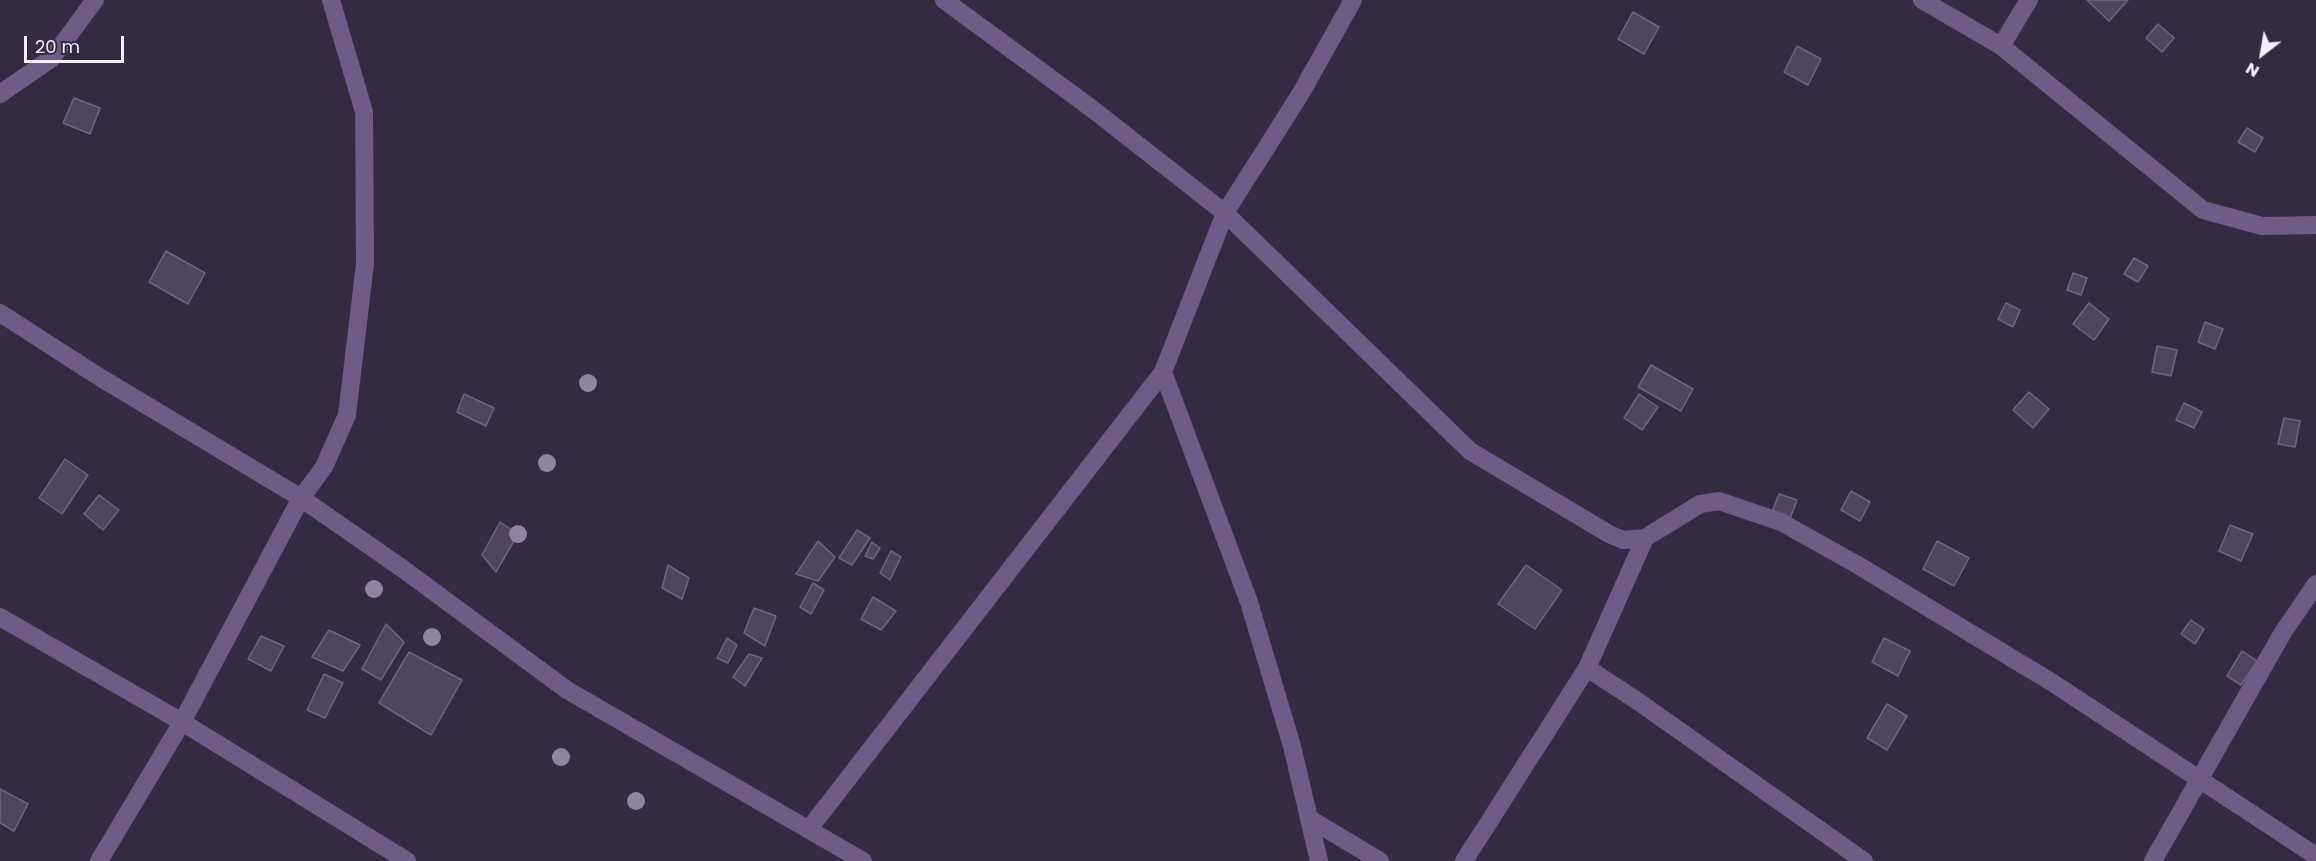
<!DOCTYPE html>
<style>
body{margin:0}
#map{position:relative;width:2316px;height:861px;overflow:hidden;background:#342a41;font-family:Poppins,sans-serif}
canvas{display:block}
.north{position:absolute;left:2232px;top:24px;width:60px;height:60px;-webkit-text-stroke:4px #342a41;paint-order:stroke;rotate:211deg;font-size:16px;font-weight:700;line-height:24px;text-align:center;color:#f6efff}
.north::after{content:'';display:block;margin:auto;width:21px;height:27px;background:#f6efff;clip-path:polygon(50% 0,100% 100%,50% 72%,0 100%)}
.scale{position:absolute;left:24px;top:36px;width:100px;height:27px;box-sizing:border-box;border:3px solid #f6efff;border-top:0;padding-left:8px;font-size:18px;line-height:21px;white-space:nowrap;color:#f6efff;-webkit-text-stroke:4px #342a41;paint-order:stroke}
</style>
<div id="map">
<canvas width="2316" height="861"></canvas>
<div class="north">N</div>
<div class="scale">20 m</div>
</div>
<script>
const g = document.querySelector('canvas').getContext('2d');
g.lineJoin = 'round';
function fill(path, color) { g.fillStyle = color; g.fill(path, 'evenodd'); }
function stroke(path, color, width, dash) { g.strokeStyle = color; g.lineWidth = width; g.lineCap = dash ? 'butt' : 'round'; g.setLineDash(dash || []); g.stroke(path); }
const building = new Path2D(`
 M2087 0H2128L2109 21Z
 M1633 12 1659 27 1644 54 1618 39Z
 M2158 24 2174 38 2162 52 2146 38Z
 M1797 46 1821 59 1808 85 1784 72Z
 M74 98 100 108 90 134 63 123Z
 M2247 128 2263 138 2255 152 2238 142Z
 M166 251 205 273 188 304 149 282Z
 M2134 258 2148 266 2138 282 2124 274Z
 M2073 273 2087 278 2081 295 2067 290Z
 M2006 303 2020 310 2013 327 1998 319Z
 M2089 303 2109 319 2094 340 2073 324Z
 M2205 322 2223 329 2215 349 2198 342Z
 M2157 346 2177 350 2171 376 2152 372Z
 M1651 365 1693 389 1681 411 1638 387Z
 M2029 392 2049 409 2033 428 2013 410Z
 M464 394 494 408 486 426 457 412Z
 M1639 394 1658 407 1642 430 1624 418Z
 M2184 403 2202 412 2194 428 2176 420Z
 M2284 418 2300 421 2295 447 2278 444Z
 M65 459 88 475 62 514 39 498Z
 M1851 491 1870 502 1860 521 1841 510Z
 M1779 494 1797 500 1790 519 1772 512Z
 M99 495 119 510 103 530 84 514Z
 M500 522 518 534 496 572 482 555Z
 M2230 525 2253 534 2241 561 2219 551Z
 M857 530 870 538 852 565 839 558Z
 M818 541 835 557 818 581 796 574Z
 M1937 541 1969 558 1954 586 1923 569Z
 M872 542 880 548 873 559 865 556Z
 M891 551 901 557 890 580 880 573Z
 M668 565 689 578 682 599 662 588Z
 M1526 565 1562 590 1535 629 1498 604Z
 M813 583 824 590 811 614 800 607Z
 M873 597 896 611 881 630 861 619Z
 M754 608 776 616 765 646 744 633Z
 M2191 620 2204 629 2195 644 2181 634Z
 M386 624 404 642 381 680 362 669Z
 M329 630 360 645 343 671 312 657Z
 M261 636 284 646 271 671 248 659Z
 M727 638 737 645 728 663 717 658Z
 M1884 638 1910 651 1898 676 1872 662Z
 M2242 651 2257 661 2241 685 2227 676Z
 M409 652 462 680 431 735 379 703Z
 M749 654 762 658 745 686 733 677Z
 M324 674 343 683 325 718 307 710Z
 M1887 704 1907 716 1887 750 1867 738Z
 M0 789 28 804 14 831 0 823Z`);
fill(building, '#4f445d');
stroke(building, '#70647f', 1.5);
stroke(new Path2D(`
 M944 0 1091 108 1225 213 1470 451 1609 534 1623 540 1645 538 1700 504 1719 501 1781 522 1856 564 2053 683 2316 856
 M1922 0 2001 46 2203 210 2262 226 2316 225
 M2001 46 2029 0
 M0 94 52 58 95 0
 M0 313 101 378 301 498 403 569 567 690 863 861
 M1163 372 1249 602 1292 746 1319 861
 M0 617 182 722 407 861
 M1587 668 1636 700 1864 861
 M1310 819 1380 861
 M809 829 1163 372 1225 213 1301 93 1353 0
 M99 861 182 722 301 498 324 467 347 415 365 264 364 112 331 0
 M1464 861 1587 668 1645 538
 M2153 861 2282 634 2316 584`), '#6f5b87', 18);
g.fillStyle = '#9184a2';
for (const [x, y] of [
 [588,383],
 [547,463],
 [518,534],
 [374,589],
 [432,637],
 [561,757],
 [636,801]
]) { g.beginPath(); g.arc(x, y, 9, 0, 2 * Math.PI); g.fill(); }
</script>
